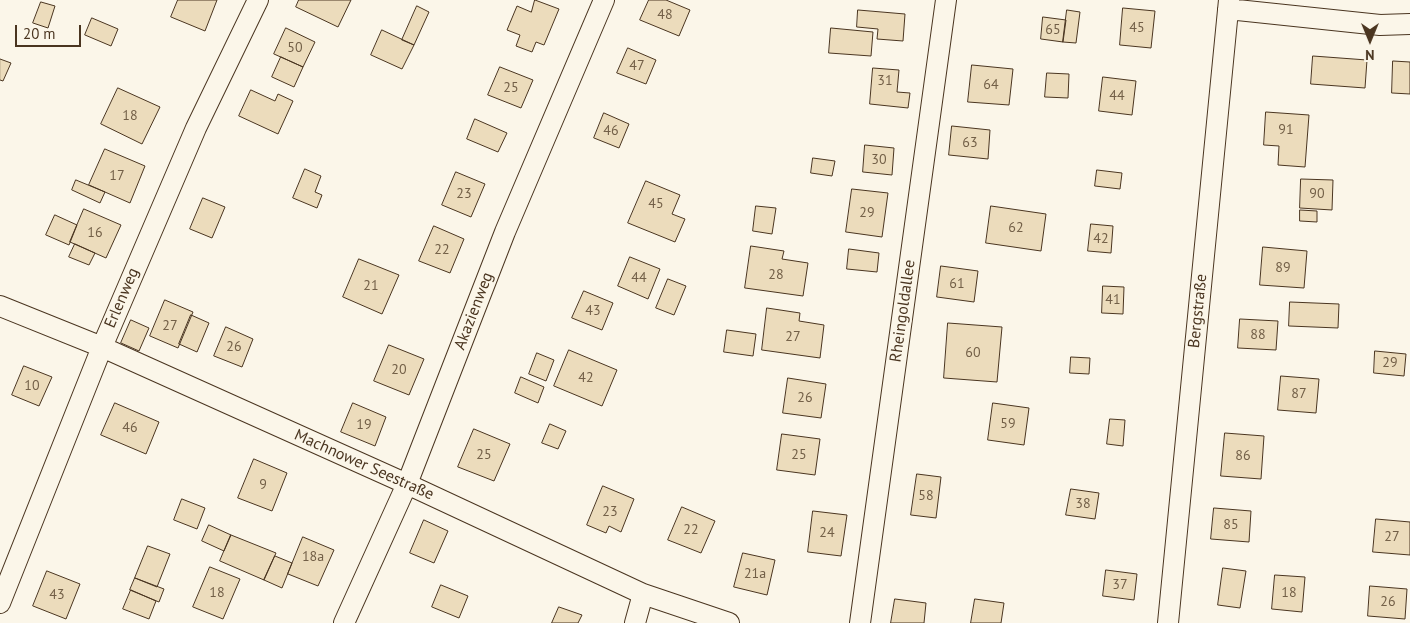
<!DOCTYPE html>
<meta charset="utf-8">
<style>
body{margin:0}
#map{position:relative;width:1410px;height:623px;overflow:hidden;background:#fbf6e9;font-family:"PT Sans",sans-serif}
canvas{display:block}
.north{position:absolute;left:1345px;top:15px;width:50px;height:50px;-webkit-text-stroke:4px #fbf6e9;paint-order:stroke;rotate:180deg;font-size:14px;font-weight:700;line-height:20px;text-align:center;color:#4a3520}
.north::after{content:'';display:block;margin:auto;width:18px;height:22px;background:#4a3520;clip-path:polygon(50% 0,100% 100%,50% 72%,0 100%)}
.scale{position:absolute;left:15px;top:25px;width:66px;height:22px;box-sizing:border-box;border:2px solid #4a3520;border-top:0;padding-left:6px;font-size:15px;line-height:18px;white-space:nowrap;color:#4a3520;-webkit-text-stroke:4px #fbf6e9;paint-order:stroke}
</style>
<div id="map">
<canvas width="1410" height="623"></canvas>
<div class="north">N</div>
<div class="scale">20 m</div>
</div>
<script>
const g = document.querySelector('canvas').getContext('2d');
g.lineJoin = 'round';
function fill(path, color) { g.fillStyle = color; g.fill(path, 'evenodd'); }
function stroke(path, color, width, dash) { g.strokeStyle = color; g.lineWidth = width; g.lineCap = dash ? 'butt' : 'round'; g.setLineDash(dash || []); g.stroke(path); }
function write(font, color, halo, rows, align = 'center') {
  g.font = font + ' "PT Sans",sans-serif'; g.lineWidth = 4; g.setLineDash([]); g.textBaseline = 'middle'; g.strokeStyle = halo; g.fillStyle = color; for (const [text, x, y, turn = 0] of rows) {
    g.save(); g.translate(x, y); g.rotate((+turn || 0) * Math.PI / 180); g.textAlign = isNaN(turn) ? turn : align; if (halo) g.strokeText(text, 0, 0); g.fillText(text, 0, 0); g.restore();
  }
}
const building = new Path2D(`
 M178 0H217L205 31 171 17Z
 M299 0H351L338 27 296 7Z
 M535 0 559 9 544 45 536 42 532 52 516 46 520 35 507 30 517 6 531 12Z
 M649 0H666L690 10 679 36 640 20Z
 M41 2 55 6 48 28 33 23Z
 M417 6 429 12 414 45 402 40Z
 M1123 8 1155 11 1151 48 1120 45Z
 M858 10 905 14 903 41 877 39 878 29 857 27Z
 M1067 10 1080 12 1076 43 1063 42Z
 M1043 17 1066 20 1063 42 1041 39Z
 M92 18 118 29 111 46 85 35Z
 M286 28 315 42 303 67 274 54Z
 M831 28 873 32 871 56 829 53Z
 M382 30 414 45 402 69 371 55Z
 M628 48 656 60 646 84 617 73Z
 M1313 56 1367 60 1365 88 1311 84Z
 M281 57 303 67 294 87 272 77Z
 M0 59 11 63 3 81 0 80Z
 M1393 61 1410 62V94L1392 93Z
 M972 65 1013 69 1009 105 968 102Z
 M500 67 533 80 521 108 488 95Z
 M873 68 899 70 897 92 910 93 908 108 870 104Z
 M1047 73 1069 74 1068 98 1045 97Z
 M1103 77 1136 81 1132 115 1099 111Z
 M118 88 160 107 142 144 101 124Z
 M251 90 275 101 278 94 293 101 278 134 239 116Z
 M1266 112 1309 115 1305 167 1278 165 1279 146 1264 145Z
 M604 113 629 124 619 148 594 138Z
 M475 119 507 133 498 152 467 139Z
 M952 126 990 130 988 159 949 155Z
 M865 145 894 148 892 175 863 172Z
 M105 149 145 166 130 203 89 185Z
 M813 158 835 161 832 176 811 173Z
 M305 169 321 176 315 192 322 195 317 208 293 198Z
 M1097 170 1122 173 1120 189 1095 186Z
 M456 172 485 184 471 217 442 205Z
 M1301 179 1333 180 1332 210 1300 208Z
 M76 180 105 192 100 203 72 190Z
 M646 181 680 195 672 214 685 219 675 242 628 223Z
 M852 189 888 193 882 237 846 232Z
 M203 198 225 207 212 238 190 229Z
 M756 206 776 208 772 234 753 231Z
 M991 206 1046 214 1041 251 986 243Z
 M84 209 121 225 106 258 70 242Z
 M1300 210 1317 211V222L1300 221Z
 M55 215 77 225 69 245 46 235Z
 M1091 224 1113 226 1111 253 1088 251Z
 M434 226 464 239 450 273 419 261Z
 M75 244 95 253 89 265 69 257Z
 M751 246 784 251 782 259 808 263 803 296 745 288Z
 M1263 247 1307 251 1304 288 1260 285Z
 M849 249 879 253 877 272 847 269Z
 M630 257 660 269 648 299 618 286Z
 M359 259 399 275 382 314 343 297Z
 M941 266 978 271 974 302 937 297Z
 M668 279 686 286 674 315 656 308Z
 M1103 286 1124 287 1123 314 1102 313Z
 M584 291 613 303 602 330 572 318Z
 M165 300 193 312 178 348 150 336Z
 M1290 302 1339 304 1338 328 1289 326Z
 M767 308 800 313 799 321 824 325 820 358 762 350Z
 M191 315 209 323 197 352 179 344Z
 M1240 319 1278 321 1276 350 1238 348Z
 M131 320 149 328 139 351 121 343Z
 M948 323 1002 327 997 382 944 378Z
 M226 327 253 339 242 367 214 356Z
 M727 330 756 334 753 356 724 352Z
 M389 345 424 359 409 395 374 381Z
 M569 350 617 370 602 406 554 386Z
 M1375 351 1406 354 1404 376 1374 373Z
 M537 353 554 360 546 381 529 374Z
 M1071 357 1090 358 1089 374 1070 373Z
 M24 366 52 377 39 406 12 395Z
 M1281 376 1319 379 1316 413 1278 410Z
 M521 377 544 387 538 403 515 393Z
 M788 378 826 384 821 418 783 413Z
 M115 403 159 422 146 454 101 435Z
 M353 403 386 417 375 446 341 432Z
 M993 403 1029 408 1024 445 988 440Z
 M1110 419 1125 420 1123 446 1107 444Z
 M550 424 566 431 558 449 542 443Z
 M474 429 510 444 494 481 458 467Z
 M1225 433 1264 436 1261 479 1221 476Z
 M782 434 820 439 815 475 777 470Z
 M254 459 287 473 272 511 238 498Z
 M917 474 941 477 936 518 911 515Z
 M603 486 634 499 621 532 609 526 606 533 587 525Z
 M1071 489 1099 493 1095 519 1066 515Z
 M182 499 205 508 197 529 174 520Z
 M682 507 715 521 701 553 668 540Z
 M1214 508 1251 511 1249 542 1211 539Z
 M813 511 847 515 841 556 808 552Z
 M1376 519 1410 522V555L1373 552Z
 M424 520 448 531 434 563 410 553Z
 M209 525 231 535 224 551 202 541Z
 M231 535 276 553 264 580 220 561Z
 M303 537 334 550 318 586 288 574Z
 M148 546 170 554 157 587 135 578Z
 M743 553 775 560 767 595 734 587Z
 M275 556 292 563 282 588 264 580Z
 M210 567 240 579 223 619 193 607Z
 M1223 568 1246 571 1240 608 1218 605Z
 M1106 570 1137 574 1134 600 1103 596Z
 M47 571 80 584 66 619 33 606Z
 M1275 575 1305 577 1302 612 1272 609Z
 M135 578 164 589 159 602 130 590Z
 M441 585 468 596 459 618 432 607Z
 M1370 586 1407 589 1405 619 1368 616Z
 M131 590 156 601 149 619 123 609Z
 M895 599 926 603 924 623H891Z
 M975 599 1004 603 1001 623H971Z
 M559 607 582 615 578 623H552Z`);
fill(building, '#ecdcbc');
stroke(building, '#4a3520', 1);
const street = new Path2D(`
 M1228 9 1380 25 1410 24
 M0 306 102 347 407 484 643 594 729 623
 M0 603 102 347 196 128 258 0
 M344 623 407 484 505 232 604 0
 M635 623 643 594
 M860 623 946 0
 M1168 623 1229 0`);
stroke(street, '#4a3520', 22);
stroke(street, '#fbf6e9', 20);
write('14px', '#725f47', null, [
 ["48",665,15],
 ["45",1137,28],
 ["65",1053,30],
 ["50",295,48],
 ["47",637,66],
 ["31",885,81],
 ["64",991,85],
 ["25",511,88],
 ["44",1117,96],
 ["18",130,116],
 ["91",1286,130],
 ["46",611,131],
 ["63",970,143],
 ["30",879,160],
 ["17",117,176],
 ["23",464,194],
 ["90",1317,194],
 ["45",656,204],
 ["29",867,213],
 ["62",1016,228],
 ["16",95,233],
 ["42",1101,239],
 ["22",442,250],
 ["89",1283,268],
 ["28",776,275],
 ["44",639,278],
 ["61",957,284],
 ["21",371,286],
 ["41",1113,300],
 ["43",593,311],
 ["27",170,326],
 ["88",1258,335],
 ["27",793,337],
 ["26",234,347],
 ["60",973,353],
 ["29",1390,363],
 ["20",399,370],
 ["42",586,378],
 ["10",32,386],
 ["87",1299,394],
 ["26",805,398],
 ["59",1008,424],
 ["19",364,425],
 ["46",130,428],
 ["25",484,455],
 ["25",799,455],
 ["86",1243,456],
 ["9",263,485],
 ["58",926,496],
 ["38",1083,504],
 ["23",610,512],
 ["85",1231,525],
 ["22",691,530],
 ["24",827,533],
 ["27",1392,537],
 ["18a",313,557],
 ["21a",755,574],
 ["37",1120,585],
 ["18",217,593],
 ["18",1289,593],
 ["43",57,595],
 ["26",1388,602]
]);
write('16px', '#4a3520', '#fbf6e9', [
 ["Erlenweg",122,298,-67],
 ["Akazienweg",474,311,-69],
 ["Rheingoldallee",903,311,-82],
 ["Bergstraße",1198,311,-84],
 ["Machnower Seestraße",364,465,24]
]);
</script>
